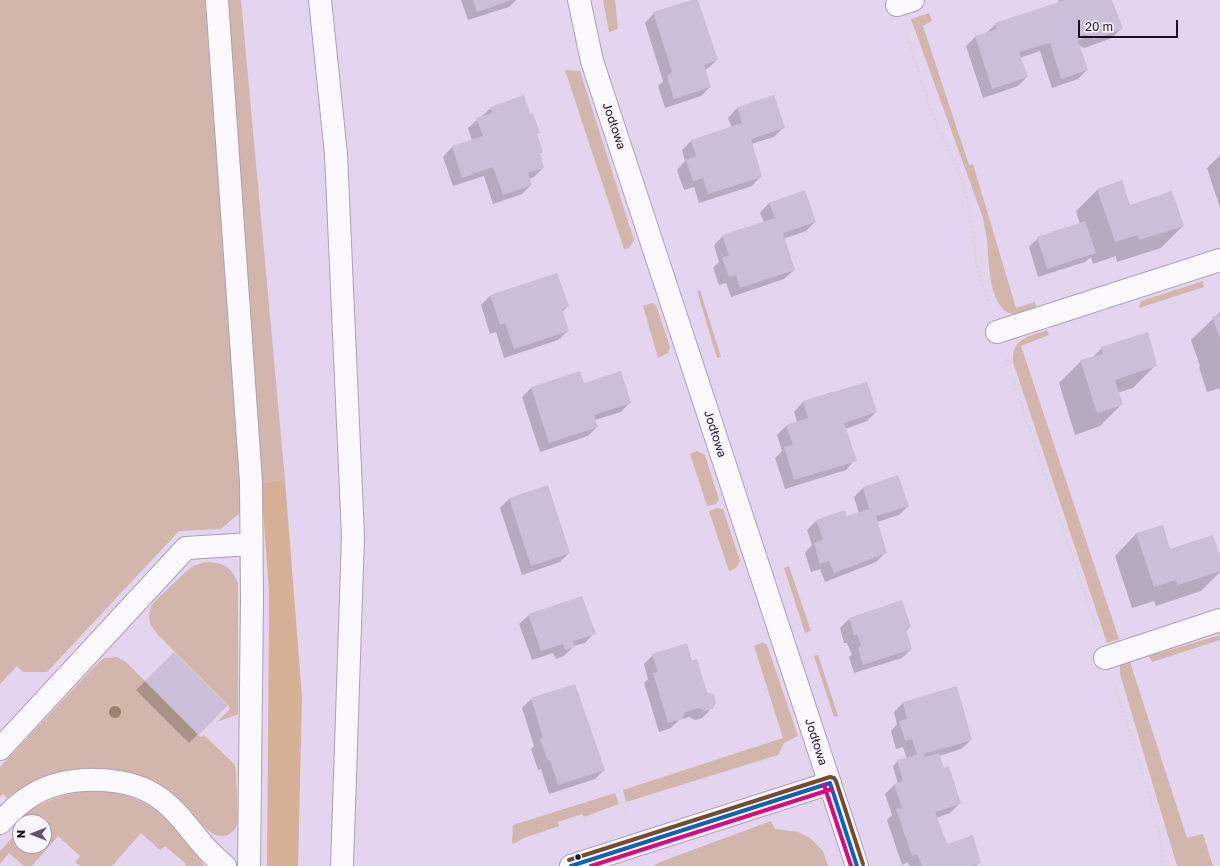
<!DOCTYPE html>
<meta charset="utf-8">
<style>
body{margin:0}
#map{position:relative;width:1220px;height:866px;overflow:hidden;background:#e4d4f0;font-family:"Golos Text",sans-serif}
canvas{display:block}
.north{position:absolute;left:12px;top:814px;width:40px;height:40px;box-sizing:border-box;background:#faf4ff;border:1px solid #a199a7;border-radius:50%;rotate:270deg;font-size:11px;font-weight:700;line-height:16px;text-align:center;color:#1c1124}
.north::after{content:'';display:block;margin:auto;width:14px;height:18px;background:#62556b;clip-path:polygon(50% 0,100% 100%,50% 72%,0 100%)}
.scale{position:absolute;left:1078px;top:20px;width:100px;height:18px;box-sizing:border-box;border:2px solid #1c1124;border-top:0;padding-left:5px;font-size:12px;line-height:14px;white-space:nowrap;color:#1c1124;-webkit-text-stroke:3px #faf4ff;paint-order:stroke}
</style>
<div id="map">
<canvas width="1220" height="866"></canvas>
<div class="north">N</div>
<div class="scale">20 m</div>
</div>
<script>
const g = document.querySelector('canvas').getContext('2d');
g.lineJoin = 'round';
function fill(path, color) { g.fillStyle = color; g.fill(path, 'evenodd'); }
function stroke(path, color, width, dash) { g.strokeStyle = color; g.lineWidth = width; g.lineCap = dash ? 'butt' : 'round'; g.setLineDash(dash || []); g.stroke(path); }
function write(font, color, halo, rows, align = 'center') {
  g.font = font + ' "Golos Text",sans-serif'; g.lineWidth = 3; g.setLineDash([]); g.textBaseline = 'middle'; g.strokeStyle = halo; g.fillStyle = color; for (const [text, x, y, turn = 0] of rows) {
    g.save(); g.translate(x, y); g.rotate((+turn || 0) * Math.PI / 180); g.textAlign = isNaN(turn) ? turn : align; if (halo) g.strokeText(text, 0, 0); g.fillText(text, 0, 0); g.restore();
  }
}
fill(new Path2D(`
 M0 0H205L233 372 241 483 242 511 221 529 179 531 47 672H23L17 666 0 684Z
 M227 0H241L285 480 261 482 248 281Z
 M603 0H615L618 29 609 32Z
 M929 13 932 21 923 26 969 165 973 164 1016 308 1035 302 1037 309C1030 311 1021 315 1013 314 988 309 989 259 987 240 986 233 984 225 983 218L911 19Z
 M565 70 580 71 634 240 629 248 624 249Z
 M1203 281 1204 287 1139 308 1141 301Z
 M700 290 721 357 717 358 697 291Z
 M652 303 656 305 670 347 668 353 658 358 643 306Z
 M1047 330 1049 335 1021 346 1119 639 1107 643 1013 362C1012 338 1028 337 1047 330Z
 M697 451 705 455 719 500 716 504 707 506 690 454Z
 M717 508 723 509 740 561 736 568 729 571 709 511Z
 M205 562C222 562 232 566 238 584V714L217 722 230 709 228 705 158 635 150 624 149 615 151 606 158 598 191 567Z
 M789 566 811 631 805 633 784 568Z
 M1220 635V640L1152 662 1149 656Z
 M763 642 767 645 798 736 784 743 778 755 626 802 623 790 783 738 754 646Z
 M818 655 838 716 834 717 814 656Z
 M117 657 126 662 198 735 201 737 204 735 234 764 236 769 238 822C235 834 223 840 212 833 197 823 186 802 169 790 163 785 155 782 148 779 101 760 46 767 7 798L3 794 0 797V767L93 668 104 658Z
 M1129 659 1187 838 1203 834 1213 866H1177L1120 674V664Z
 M92 791C152 792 172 822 205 866H185L186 864 165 846 160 850 141 833 112 866H80L75 862 80 856 58 836 32 866H24L9 853 0 864V851L20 829V846H44V822H27L29 819 24 815C45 799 67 793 92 791Z
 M615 793 619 804 584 817 582 814 558 822 559 826 524 838 513 844 512 841 513 825Z
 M771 821 775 829 798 832 810 838 823 851 828 866H653L660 862Z`), '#d2b6ab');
fill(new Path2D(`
 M285 480 302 697 298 866H267L269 618V592L261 482Z`), '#d7b196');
fill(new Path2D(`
 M461 0H516L509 7 468 20Z
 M694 0H697L717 60 707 69 705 70 710 87 701 96 665 108 658 86 663 81 645 23 654 13Z
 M1059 0H1111L1121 29 1112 38 1084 48 1078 45 1087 70 1078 79 1052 88 1040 51 1020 58 1027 77 1018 86 983 98 966 46 975 37 986 33 996 24 1057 3Z
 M774 96 784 127 774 137 751 144 761 176 752 186 699 203 694 187 684 190 677 170 685 161 682 150 691 141 732 128 728 118 737 108Z
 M491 108 530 115 539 132 536 135 542 152 539 154 543 168 534 177 529 179 531 185 522 194 493 204 484 176 453 186 443 157 452 147 472 141 468 128Z
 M1220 155V208L1207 168Z
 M1098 189 1130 206 1183 226 1161 248 1117 262 1116 256 1093 264 1091 257 1085 262 1038 277 1029 247 1038 238 1080 224 1076 211Z
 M805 191 815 222 806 231 783 239 794 270 784 279 731 297 726 283 719 285 713 268 719 262 714 245 723 236 764 222 760 213 769 203Z
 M490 296 568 306 562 312 568 331 558 340 504 358 496 332 490 334 481 305Z
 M1220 312V388L1207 392 1199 367 1200 366 1191 340Z
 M1102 348 1155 366 1133 388 1118 393 1122 404 1100 426 1075 435 1059 383 1081 361 1092 358Z
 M583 384 630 402 621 412 595 420 597 427 588 436 540 452 522 397 531 388Z
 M832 392 876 412 867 421 845 429 855 460 846 470 785 489 775 458 782 451 777 435 786 426 797 422 794 412 803 402Z
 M898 476 908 506 899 515 877 522 885 553 876 562 825 582 820 569 811 572 805 553 812 545 807 530 816 521 846 518 859 514 854 497 863 488Z
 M548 487 569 553 560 562 522 575 500 508 509 499Z
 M1136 534 1170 550 1220 559V572L1201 591 1156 606 1154 601 1132 608 1115 556Z
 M529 615 594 633 585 643 574 646 564 656 556 659 553 653 532 660 519 624Z
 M849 619 910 627 905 632 911 649 902 658 854 673 849 657 852 655 847 643H844L840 628Z
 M174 653 227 705 189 743 136 690Z
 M653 655 692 662 712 708 702 718 695 720 689 717 679 720 671 728 659 732 644 683 648 679 644 664Z
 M531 699 604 770 595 779 549 794 541 769 538 770 531 749 534 746 522 708Z
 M903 703 971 740 961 749 939 756 944 769 959 804 950 813 936 818 946 845 980 862 976 866H909L908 862 902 865 887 820 892 815 885 794 894 785 898 784 893 766 898 761 907 759 903 747 896 749 891 731 897 724 894 712Z`), '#0003');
fill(new Path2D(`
 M473 0H512L477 12Z
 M691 0H698L718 60 704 65 711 87 674 99 667 76 672 72 653 12Z
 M1065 0H1112L1123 29 1094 39 1084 34 1081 40 1078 41 1088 70 1061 79 1050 43 1019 52 1028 77 992 89 975 36 997 29 995 23Z
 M524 95 530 114 533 113 540 133 537 134 543 152 540 153 544 168 528 173 532 185 503 195 493 167 462 178 452 146 483 136 476 118 492 113 490 107Z
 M774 95 785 128 751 139 762 177 708 194 703 178 693 181 686 160 696 156 691 140 742 123 737 107Z
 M1122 180 1130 205 1172 191 1184 226 1139 240 1138 235 1115 242 1097 189Z
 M805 190 816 222 783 233 795 270 740 288 736 275 729 277 722 258 729 255 722 235 775 218 769 203Z
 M1085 221 1096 253 1047 269 1037 237Z
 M557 273 569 306 562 309 569 331 514 349 505 323 500 325 490 295Z
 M1220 315V338L1212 317Z
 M1148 332 1157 366 1115 380 1123 405 1097 413 1080 360 1103 354 1101 347Z
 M580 371 584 383 621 371 631 403 594 415 598 427 549 443 531 387Z
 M867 382 877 412 844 423 857 461 794 480 784 447 793 445 786 425 808 418 803 401Z
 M898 475 909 506 876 516 887 553 834 573 829 561 820 564 814 543 823 539 816 520 845 510 847 516 869 509 863 487Z
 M548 485 570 553 531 566 509 498Z
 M1163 525 1170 549 1213 535 1220 556V571L1178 585 1176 580 1154 587 1136 533Z
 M582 596 596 634 573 641 575 647 565 650 563 644 541 651 528 614Z
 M902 600 911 627 906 629 912 649 863 665 858 647 861 646 857 634 854 635 849 618Z
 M687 643 692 660 697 659 707 692 714 695 716 702 713 709 705 711 698 708 685 712 682 719 668 723 653 673 658 672 652 654Z
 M174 652 228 705 199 735 145 681Z
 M575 684 605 770 558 785 550 760 548 761 540 739 543 738 531 698Z
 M957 686 972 740 924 754 925 757 939 753 944 768 949 766 961 804 935 812 947 844 973 835 981 863 969 866H922L917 854 912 856 896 809 902 808 894 784 903 781 897 760 917 755 912 739 905 741 899 721 907 719 903 702Z`), '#ccbdd8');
const minor = new Path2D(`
 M217 0 251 482 252 599 249 866
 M579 0 592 61 857 866
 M897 5 913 0
 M997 332 1220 260
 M1105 658 1220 620
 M0 749 186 548 251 544
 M0 823C11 811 20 802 34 794 67 775 123 775 155 795 176 808 189 829 205 847 211 854 218 860 225 866
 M571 866 830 783`);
const major = new Path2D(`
 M320 0 336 154 353 536 342 866`);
stroke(minor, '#aca0b6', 24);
stroke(major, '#aca0b6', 24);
stroke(new Path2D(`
 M906 32 929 105 938 128 957 167 964 187 971 218 977 265 989 305
 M1006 359 1097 631
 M1115 686 1149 792 1159 834 1164 866
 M618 791 625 813`), '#dbd6de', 2.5, [3, 2]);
stroke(minor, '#fbf9fd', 22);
stroke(major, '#fbf9fd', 22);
stroke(new Path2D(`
 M830 783 857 866
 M571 866 830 783`), '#0065bd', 4);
stroke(new Path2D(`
 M824 785 851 866
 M591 866 832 789`), '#e5007d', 4);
stroke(new Path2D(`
 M569 860 830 777 834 778 836 781 863 864`), '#7a4b2a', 4);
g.fillStyle = '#9b806c';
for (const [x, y] of [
 [115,712]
]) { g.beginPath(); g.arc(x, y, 6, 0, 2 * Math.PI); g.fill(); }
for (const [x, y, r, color] of [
 [578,857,3.5,"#1c1124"]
]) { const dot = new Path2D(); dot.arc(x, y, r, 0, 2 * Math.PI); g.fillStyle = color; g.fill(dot); stroke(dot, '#faf4ff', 1.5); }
write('12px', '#1c1124', '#faf4ff', [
 ["Jodłowa",614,126,71],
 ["Jodłowa",715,434,72],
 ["Jodłowa",816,742,72]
]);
</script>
